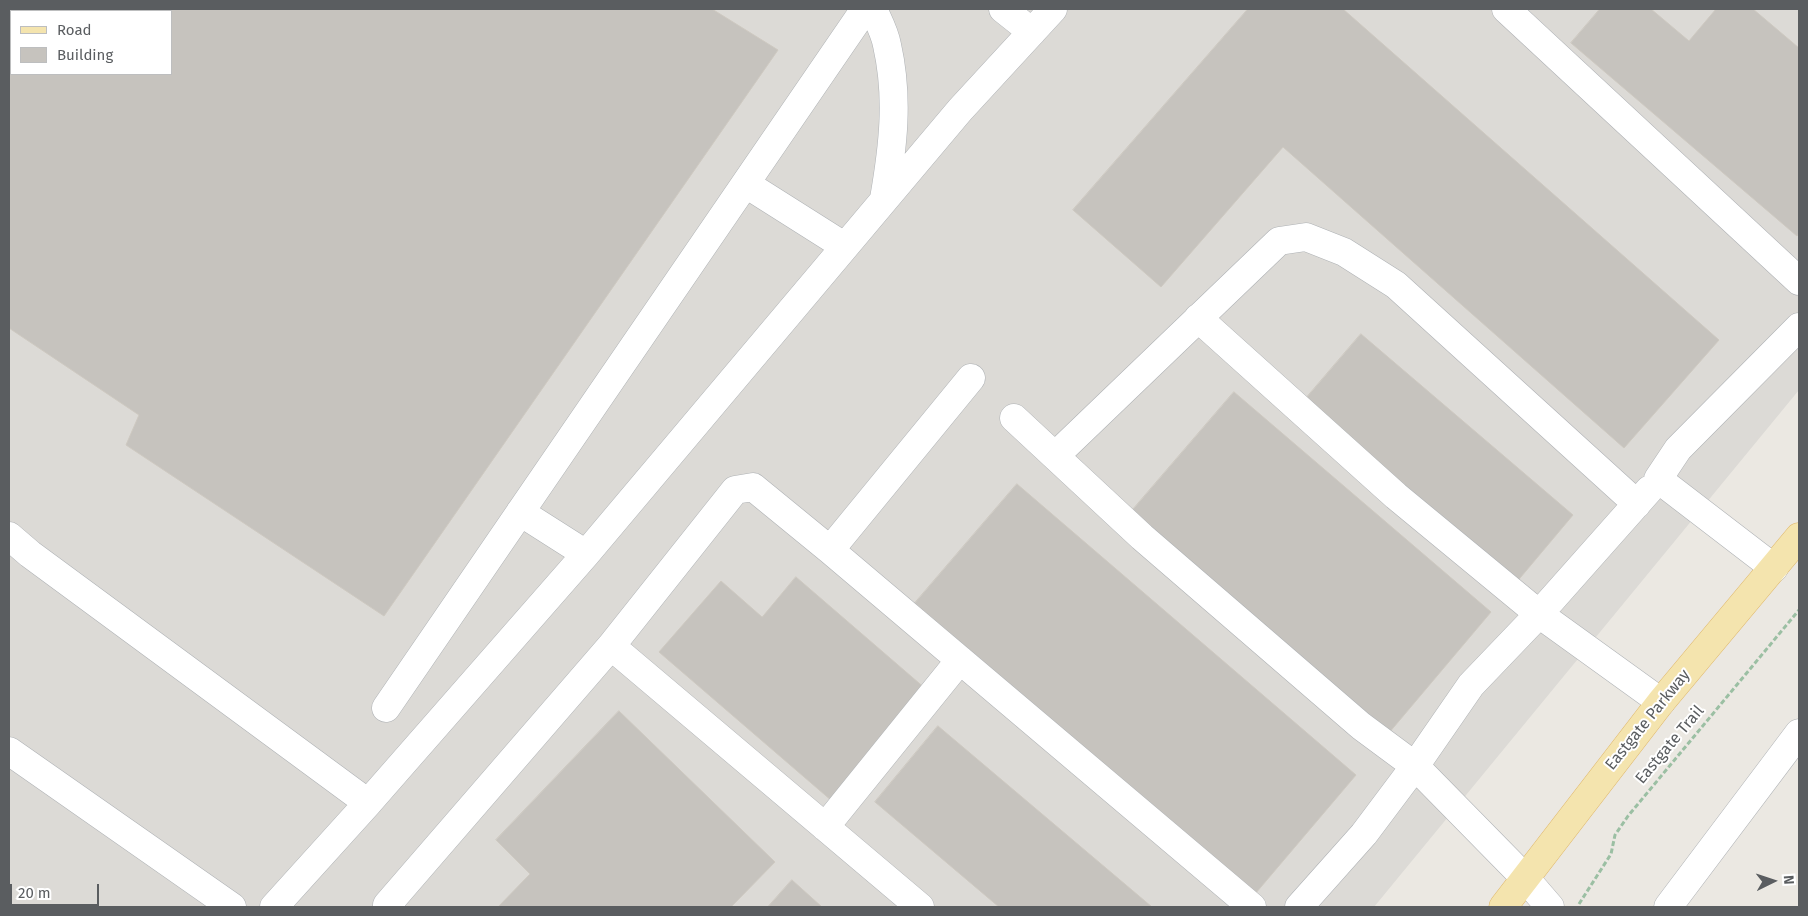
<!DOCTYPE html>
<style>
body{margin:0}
#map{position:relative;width:1808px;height:916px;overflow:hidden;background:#ebe8e2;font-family:"Fira Sans",sans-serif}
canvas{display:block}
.frame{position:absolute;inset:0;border:10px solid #5a5d60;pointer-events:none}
.legend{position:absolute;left:10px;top:10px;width:162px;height:65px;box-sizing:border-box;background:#fff;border:1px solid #bdbebf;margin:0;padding:6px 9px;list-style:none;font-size:15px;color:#5a5d60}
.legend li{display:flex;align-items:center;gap:10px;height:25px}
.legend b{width:25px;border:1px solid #bdbebf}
.north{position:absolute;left:1748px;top:856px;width:50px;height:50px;-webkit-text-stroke:4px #fff;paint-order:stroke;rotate:86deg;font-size:14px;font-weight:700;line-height:20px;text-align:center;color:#5a5d60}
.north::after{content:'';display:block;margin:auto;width:18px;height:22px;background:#5a5d60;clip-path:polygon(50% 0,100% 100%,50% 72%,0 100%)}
.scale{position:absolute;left:10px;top:884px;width:89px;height:22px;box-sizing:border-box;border:2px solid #5a5d60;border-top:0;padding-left:6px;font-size:15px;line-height:18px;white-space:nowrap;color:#5a5d60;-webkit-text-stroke:4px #fff;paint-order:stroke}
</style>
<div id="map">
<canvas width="1808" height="916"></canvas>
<div class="frame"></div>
<ul class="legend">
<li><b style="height:6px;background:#f4e4ae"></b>Road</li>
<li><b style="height:14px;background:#c6c3be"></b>Building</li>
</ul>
<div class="north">N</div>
<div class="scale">20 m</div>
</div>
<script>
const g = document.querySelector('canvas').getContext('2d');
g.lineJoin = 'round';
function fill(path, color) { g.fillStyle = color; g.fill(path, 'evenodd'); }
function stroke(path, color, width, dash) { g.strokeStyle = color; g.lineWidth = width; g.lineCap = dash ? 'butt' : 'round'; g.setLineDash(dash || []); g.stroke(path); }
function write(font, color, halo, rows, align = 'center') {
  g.font = font + ' "Fira Sans",sans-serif'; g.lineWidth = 4; g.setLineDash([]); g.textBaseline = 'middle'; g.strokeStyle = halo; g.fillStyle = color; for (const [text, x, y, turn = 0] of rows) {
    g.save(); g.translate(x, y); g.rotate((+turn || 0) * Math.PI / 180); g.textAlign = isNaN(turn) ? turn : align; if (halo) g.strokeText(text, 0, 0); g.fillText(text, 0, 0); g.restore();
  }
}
fill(new Path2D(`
 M9 9H1799V390L1374 907H9ZM11 11H171V74H11Z`), '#dcdad6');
const building = new Path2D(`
 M9 9H712L778 50 384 616 126 445 139 415 9 328ZM11 11H171V74H11Z
 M1248 9H1343L1719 340 1624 448 1283 147 1161 287 1073 210Z
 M1600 9H1651L1689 41 1716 9H1753L1799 48V233L1797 236 1571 43Z
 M1361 334 1573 515 1515 584 1302 403Z
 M1234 392 1491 612 1388 734 1130 513Z
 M1017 484 1356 775 1255 894 915 603Z
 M796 577 927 690 832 801 659 652 721 581 762 617Z
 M619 711 775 862 731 907H498L530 874 496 840Z
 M938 726 1152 907H999L875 802Z
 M792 880 822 907H768Z`);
fill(building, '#c6c3be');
stroke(building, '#cec9c1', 1);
const minor = new Path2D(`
 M873 9C878 20 885 33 887 45 899 98 893 147 884 199
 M1003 9 1032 32
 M1506 9 1799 281
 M746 184 844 246
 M1198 318 1396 496 1539 614 1471 685 1415 766 1525 878 1550 907
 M1014 418 1142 537 1361 726 1415 766 1364 834 1299 907
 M1055 456 1279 241 1306 237 1344 252 1396 285 1637 504
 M1649 490 1539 614 1661 702
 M520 512 586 554
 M9 536 30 554 368 803 586 554 960 110 1053 9
 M830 550 971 378
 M1774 568 1658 479 1678 449 1799 327
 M386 708 865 9
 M9 751 232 907
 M825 827 960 660
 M274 907 368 803
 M391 907 387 905 611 646
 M920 907 611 646 735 490 753 487 830 550 1252 907
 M1668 907 1799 733`);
const major = new Path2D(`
 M1503 907 1661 702 1799 537`);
stroke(minor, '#afb2b5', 29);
stroke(major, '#deb567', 29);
stroke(new Path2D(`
 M1579 904 1611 854 1615 835 1628 816 1799 610`), '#9bbfa3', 3, [5, 2.5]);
stroke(minor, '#fff', 28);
stroke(major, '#f4e4ae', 28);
write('16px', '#5a5d60', '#fff', [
 ["Eastgate Parkway",1648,720,-51],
 ["Eastgate Trail",1670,745,-50]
]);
</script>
